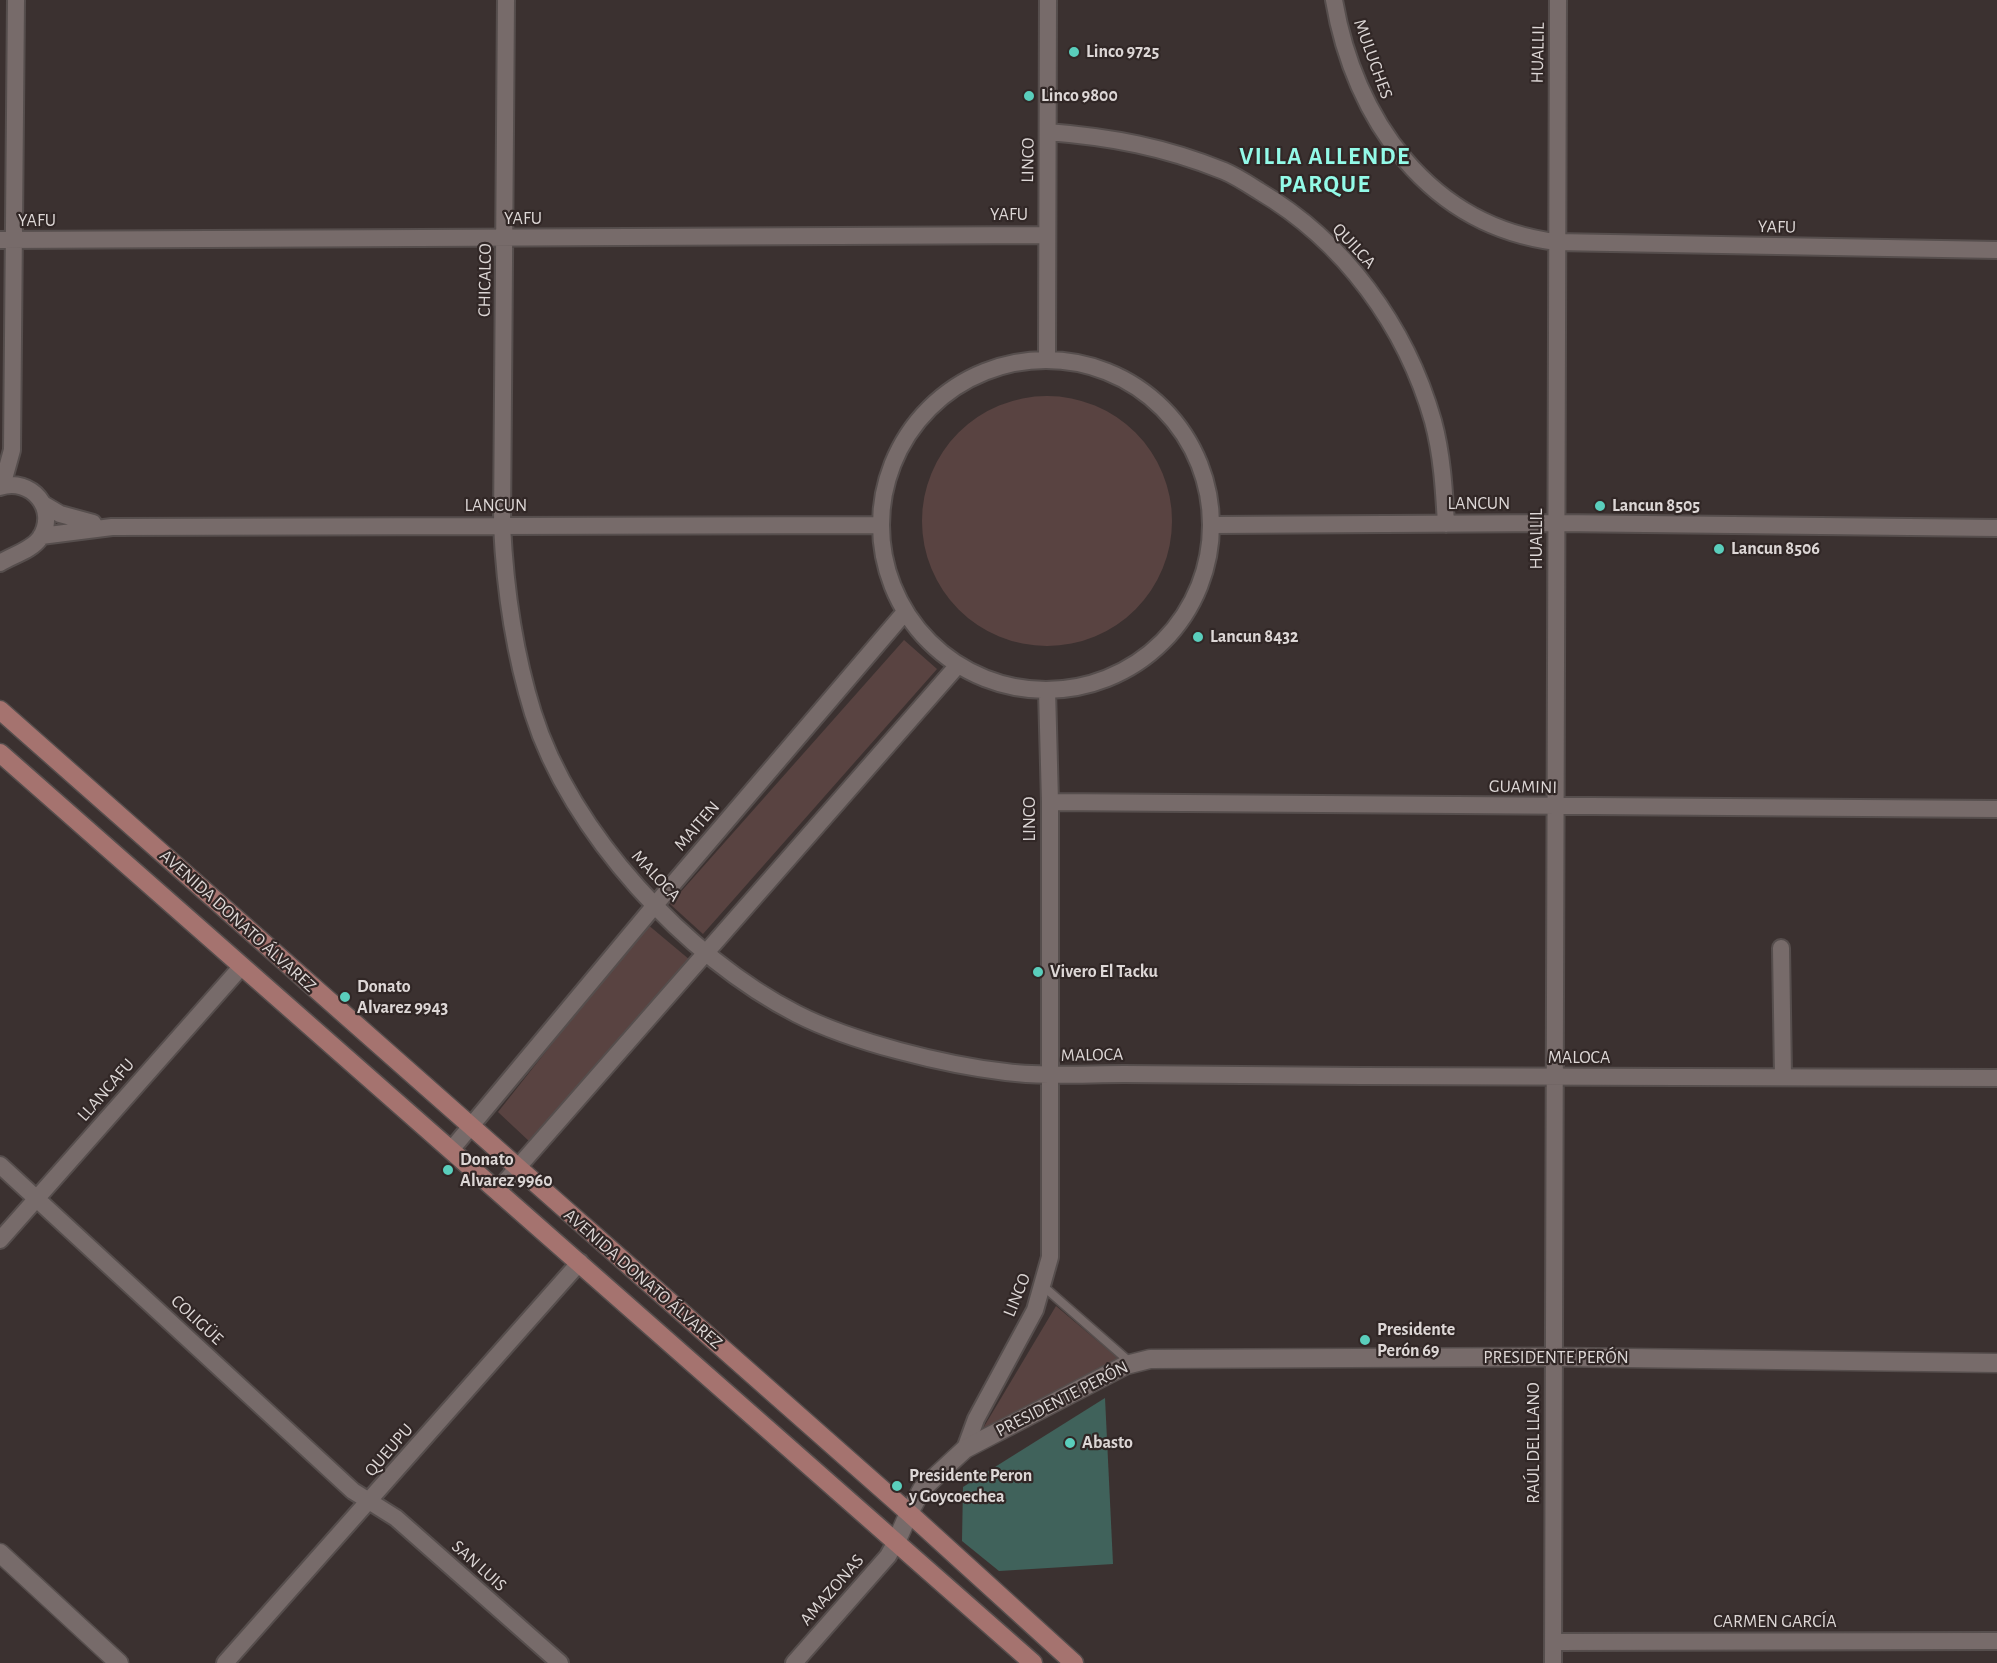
<!DOCTYPE html>
<meta charset="utf-8">
<style>
body{margin:0}
canvas{display:block;background:#3b3130}
</style>
<canvas width="1997" height="1663"></canvas>
<script>
const g = document.querySelector('canvas').getContext('2d');
g.lineJoin = 'round';
function fill(path, color) { g.fillStyle = color; g.fill(path, 'evenodd'); }
function stroke(path, color, width, dash) { g.strokeStyle = color; g.lineWidth = width; g.lineCap = dash ? 'butt' : 'round'; g.setLineDash(dash || []); g.stroke(path); }
function write(font, color, halo, rows, align = 'center') {
  g.font = font + ' "Alegreya Sans",sans-serif'; g.lineWidth = 4.5; g.setLineDash([]); g.textBaseline = 'middle'; g.strokeStyle = halo; g.fillStyle = color; for (const [text, x, y, turn = 0] of rows) {
    g.save(); g.translate(x, y); g.rotate((+turn || 0) * Math.PI / 180); g.textAlign = isNaN(turn) ? turn : align; if (halo) g.strokeText(text, 0, 0); g.fillText(text, 0, 0); g.restore();
  }
}
fill(new Path2D(`
 M922 521a125 125 0 1 1 250 0a125 125 0 1 1-250 0Z
 M904 640 937 669 703 934 670 904Z
 M647 924 690 960 530 1142 498 1112Z
 M1056 1306 1126 1365 982 1430Z`), '#594341');
fill(new Path2D(`
 M1105 1398 1113 1564 999 1571 962 1541 963 1487Z`), '#40625b');
const service = new Path2D(`
 M1043 1286 1131 1363`);
const minor = new Path2D(`
 M506 0 502 525C505 589 514 652 533 713 570 832 687 958 797 1014 852 1042 945 1065 1006 1072 1045 1077 1085 1074 1124 1074 1203 1075 1282 1075 1361 1076 1573 1078 1785 1076 1997 1078
 M1334 0C1354 119 1429 226 1556 242L1997 250
 M1048 132C1111 137 1165 147 1224 171 1236 176 1248 184 1259 191 1344 241 1406 326 1433 421 1442 454 1444 489 1446 524
 M0 240 1047 235
 M1047 357 1048 0
 M881 525a165 165 0 1 1 330 0a165 165 0 1 1-330 0Z
 M2 486 12 450 16 0
 M0 487C31 477 59 509 40 538 32 550 13 555 0 563
 M43 504 60 514 93 523
 M1213 525 1557 523 1997 528
 M41 536 112 527 880 525
 M1050 802 1997 809
 M1781 948 1783 1076
 M451 1150 655 905 905 612
 M0 1165 353 1491 396 1518 560 1663
 M498 1190 958 665
 M0 1240 242 966
 M965 1449 976 1419 1035 1310 1050 1257V802L1047 690
 M1553 1642 1997 1641
 M225 1663 580 1262
 M794 1663 888 1556 897 1540
 M1553 1663 1558 0`);
const tertiary = new Path2D(`
 M897 1540 909 1513`);
const secondary = new Path2D(`
 M909 1513 922 1489 965 1449 1126 1365 1150 1359 1554 1357 1997 1363
 M0 1553 119 1663`);
const primary = new Path2D(`
 M0 710 909 1513 1074 1663
 M0 753 1033 1663`);
stroke(service, '#564e4d', 11);
stroke(minor, '#564e4d', 20);
stroke(tertiary, '#564e4d', 21);
stroke(secondary, '#564e4d', 21);
stroke(primary, '#564e4d', 21);
stroke(service, '#776b6a', 8);
stroke(minor, '#776b6a', 16);
stroke(tertiary, '#776b6a', 18);
stroke(secondary, '#776b6a', 18);
stroke(primary, '#a5736f', 18);
for (const [x, y, r, color] of [
 [1074,52,6,"#5acebc"],
 [1029,96,6,"#5acebc"],
 [1600,506,6,"#5acebc"],
 [1719,549,6,"#5acebc"],
 [1198,637,6,"#5acebc"],
 [1038,972,6,"#5acebc"],
 [345,997,6,"#5acebc"],
 [448,1170,6,"#5acebc"],
 [1365,1340,6,"#5acebc"],
 [1070,1443,6,"#5acebc"],
 [897,1486,6,"#5acebc"]
]) { const dot = new Path2D(); dot.arc(x, y, r, 0, 2 * Math.PI); g.fillStyle = color; g.fill(dot); stroke(dot, '#312726', 2); }
write('bold 18px', '#ddd7d6', '#312726', [
 ["Linco 9725",1086,52],
 ["Linco 9800",1041,96],
 ["Lancun 8505",1612,506],
 ["Lancun 8506",1731,549],
 ["Lancun 8432",1210,637],
 ["Vivero El Tacku",1050,972],
 ["Donato",357,987],
 ["Alvarez 9943",357,1008],
 ["Donato",460,1160],
 ["Alvarez 9960",460,1181],
 ["Presidente",1377,1330],
 ["Perón 69",1377,1351],
 ["Abasto",1082,1443],
 ["Presidente Peron",909,1476],
 ["y Goycoechea",909,1497]
], 'left');
write('18px', '#ddd7d6', '#312726', [
 ["HUALLIL",1538,53,-89],
 ["MULUCHES",1373,59,70],
 ["LINCO",1028,160,-89],
 ["YAFU",1009,215],
 ["YAFU",523,219],
 ["YAFU",37,221],
 ["YAFU",1777,227,1],
 ["QUILCA",1354,246,47],
 ["CHICALCO",485,280,-89],
 ["LANCUN",1479,504],
 ["LANCUN",496,506],
 ["HUALLIL",1537,539,-90],
 ["GUAMINI",1523,787,1],
 ["LINCO",1030,819,-90],
 ["MAITEN",697,826,-49],
 ["MALOCA",656,876,47],
 ["AVENIDA DONATO ÁLVAREZ",238,921,42],
 ["MALOCA",1092,1055,-1],
 ["MALOCA",1579,1058],
 ["LLANCAFU",106,1090,-49],
 ["AVENIDA DONATO ÁLVAREZ",643,1279,41],
 ["LINCO",1017,1295,-68],
 ["COLIGÜE",197,1320,43],
 ["PRESIDENTE PERÓN",1556,1358],
 ["PRESIDENTE PERÓN",1062,1399,-27],
 ["RAÚL DEL LLANO",1534,1443,-90],
 ["QUEUPU",389,1450,-49],
 ["SAN LUIS",479,1566,42],
 ["AMAZONAS",832,1590,-49],
 ["CARMEN GARCÍA",1775,1622]
]);
g.letterSpacing = '1.5px';
write('bold 24px', '#93fae8', '#312726', [
 ["VILLA ALLENDE",1325,157],
 ["PARQUE",1325,185]
]);
g.letterSpacing = '0px';
</script>
